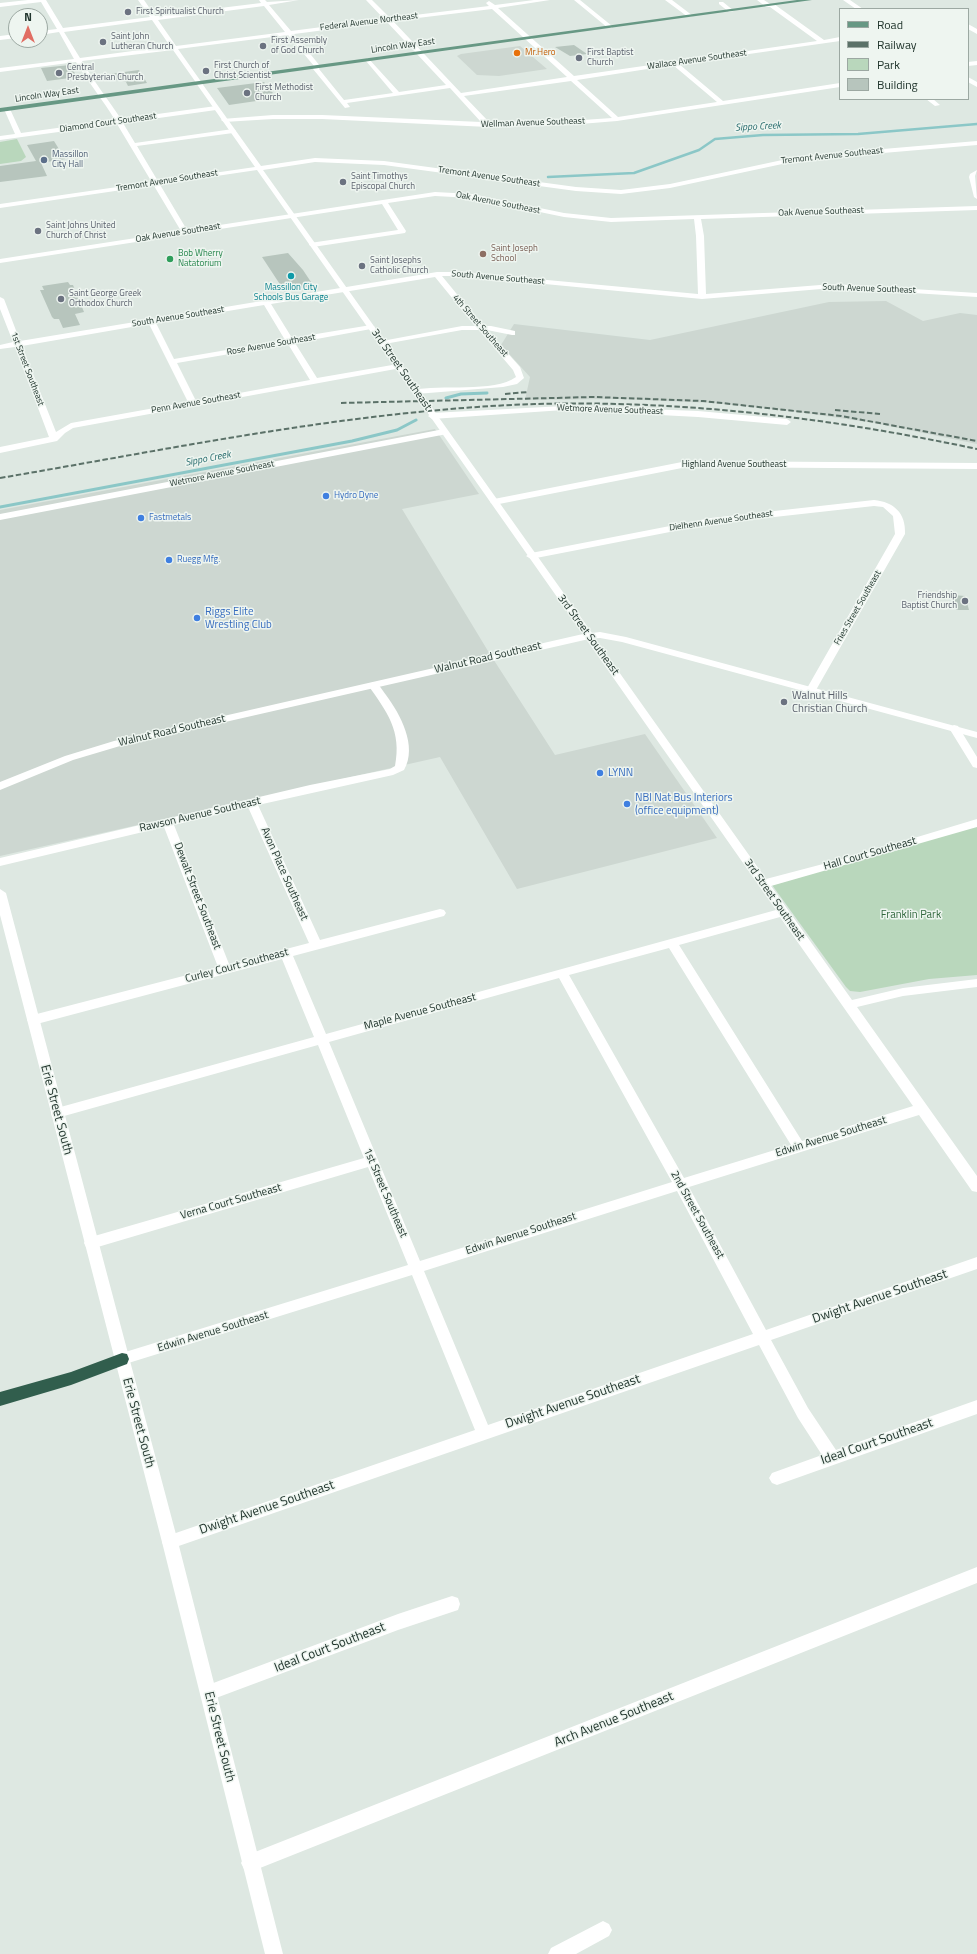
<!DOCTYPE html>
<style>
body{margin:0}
#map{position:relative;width:977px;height:1954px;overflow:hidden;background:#dee8e2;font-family:"Titillium Web",sans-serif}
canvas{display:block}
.legend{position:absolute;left:839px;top:8px;width:130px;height:92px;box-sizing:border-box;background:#eef5f0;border:1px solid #9ca8a2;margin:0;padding:5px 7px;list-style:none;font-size:12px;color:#21352d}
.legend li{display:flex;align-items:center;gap:8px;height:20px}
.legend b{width:20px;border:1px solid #9ca8a2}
.north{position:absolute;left:8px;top:8px;width:40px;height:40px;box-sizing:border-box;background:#eef5f0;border:1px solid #9ca8a2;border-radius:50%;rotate:0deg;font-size:11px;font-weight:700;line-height:16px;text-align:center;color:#21352d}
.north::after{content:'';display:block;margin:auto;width:14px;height:18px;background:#e16d63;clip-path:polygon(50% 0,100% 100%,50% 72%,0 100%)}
</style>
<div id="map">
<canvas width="977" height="1954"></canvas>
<ul class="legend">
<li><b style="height:5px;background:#679884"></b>Road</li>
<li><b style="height:5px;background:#5b7168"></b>Railway</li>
<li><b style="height:11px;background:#b9d7bc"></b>Park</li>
<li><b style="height:11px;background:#b7c5bd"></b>Building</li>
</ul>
<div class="north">N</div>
</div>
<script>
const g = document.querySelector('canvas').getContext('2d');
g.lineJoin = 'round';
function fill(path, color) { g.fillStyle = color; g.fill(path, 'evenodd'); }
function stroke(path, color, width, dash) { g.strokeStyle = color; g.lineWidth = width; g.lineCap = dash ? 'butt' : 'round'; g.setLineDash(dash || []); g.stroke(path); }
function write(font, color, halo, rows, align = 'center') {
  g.font = font + ' "Titillium Web",sans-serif'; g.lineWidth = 3; g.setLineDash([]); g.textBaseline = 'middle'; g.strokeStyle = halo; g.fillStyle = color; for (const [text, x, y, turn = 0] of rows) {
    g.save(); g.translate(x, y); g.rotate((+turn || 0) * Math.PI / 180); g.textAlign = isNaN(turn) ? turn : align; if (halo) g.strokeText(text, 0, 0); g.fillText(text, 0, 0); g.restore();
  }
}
fill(new Path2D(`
 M520 46 547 69 499 76 477 75 457 56 461 54Z
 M886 301 923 321 960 313 977 315V444L874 423 790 411 713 403 617 399 525 400 530 377 501 345 514 324 650 340 829 302Z
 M435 429 479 494 402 509 488 651 555 755 645 734 717 838 517 889 440 757 0 856V510Z`), '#cdd7d1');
fill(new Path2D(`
 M17 139 26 157 21 161 0 164V142Z
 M977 826V975L929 979 860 992 850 991 846 987 772 885Z`), '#b9d7bc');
stroke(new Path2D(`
 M548 177 634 173 699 150 715 139 763 135 858 134 977 124`), '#8bc7c7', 2.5);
stroke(new Path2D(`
 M446 398 461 394 487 393
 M0 507 352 441 397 430 416 420`), '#8bc7c7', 3);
fill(new Path2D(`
 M574 45 587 54 570 56 555 47Z
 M70 65 77 77 47 81 41 68Z
 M139 70 147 83 128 86 126 82 102 77V75Z
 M264 82 277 98 229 105 217 88Z
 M54 141 65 159 41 163 47 176 0 182V166L36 161 27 145Z
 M288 253 303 270 313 285 285 292 262 257Z
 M68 282 70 285H73L84 312 75 314 80 325 63 328 59 319H54L52 317 40 290H44L42 286Z
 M952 595 965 596 969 610H956Z`), '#b7c5bd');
fill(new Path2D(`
 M28 0H46L63 28 150 17 138 0H144L155 16 261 3 259 0H265L267 2 299 0 269 5 291 31 384 19 366 0H372L390 18 489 6 486 3 489 1 495 5 534 0H550L498 8 574 76 817 41 770 7H766L757 0H764L770 4H774L824 40 840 37V41L679 64 723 101 840 83V87L617 121 568 125 488 127 322 119H273L224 122 221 120 222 119 273 115H322L481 122 450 88 347 103 350 107 345 108 313 69 314 66 288 35 178 49 202 83 199 85 197 84 173 50 82 61C94 82 108 99 121 119L216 106 219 108 216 110 123 123 135 143 233 129 236 131 233 133 137 146 187 230 435 192 472 194 564 213 611 218 977 206V210L701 219 704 236 706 294 833 284 977 293V297L833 288 702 299 461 276H442L483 326H491L515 331V335H512L487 330 520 367 524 378 517 384 503 387 416 394H413V390C440 384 494 393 516 377L513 370 479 330H462L379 345 378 343 382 341 462 326H475L435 277 271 304 292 338 371 325 375 327 371 329 295 343 317 378 398 364 402 366 401 368 73 428 65 433 57 441 0 453V447L49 437 15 347 0 349V345L13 342 0 309V297L4 299 20 341 437 272H461L698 294 696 236 694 219 611 222 564 217 472 198 435 196 388 203 406 231 405 233 313 247 309 245 310 243 398 230 382 204 0 263V259L181 231 117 124 0 140V136L15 134 4 109 7 107 10 109 21 133 115 120C103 100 88 82 76 62L0 72V68L74 59 59 32 40 35V31L57 29 41 2 0 7V3ZM264 6 285 32 176 46 158 20ZM492 9 567 77 461 93 393 21ZM152 20 170 46 80 58 64 32ZM387 22 446 85 399 92 368 58 365 60 366 61 393 93 344 100 319 69 320 66 294 34ZM673 65 717 102 618 117 577 80ZM571 81 612 118 568 121 489 122 464 96ZM264 305 285 340 174 359 156 323ZM149 324 188 402 71 423 56 432 22 346ZM288 344 310 380 196 401 177 363Z
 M574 0H580L612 26V28H608Z
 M843 0H850L863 9H856Z
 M719 2H723L734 11 729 12 719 4Z
 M968 24 977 29V34L968 29Z
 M16 34V38L0 40V36Z
 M977 61V65L968 66V62Z
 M968 77 977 82V87L968 82Z
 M926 99H933L940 105 935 106Z
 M977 170 975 176 977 199 974 197 969 177 970 174Z
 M564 406 698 411 787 419 791 422 787 425 698 417 564 410 432 419 428 416 432 413Z
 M444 429 447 430V434L0 520V514Z
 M687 461 977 463V469L687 467 494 505 490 502 494 499Z
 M874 500C894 502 906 513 905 534L816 690 811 693 806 690 895 534 893 516 883 507 874 506 711 524 531 559 526 556 531 553 711 518Z
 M589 633 592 634 766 879 861 854 977 819V827L771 886 852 1000 903 988 977 979V987L903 996 857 1007 977 1176V1192L972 1191 919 1115 689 1187 766 1330 977 1257V1269L771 1340 808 1408 836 1450 977 1400V1414L777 1485 772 1483 769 1478 772 1473 822 1455 798 1418 759 1345 170 1549 164 1547 162 1542 164 1537 170 1535 475 1430 412 1275 122 1365 117 1364 115 1359 117 1354 122 1353 408 1265 368 1167 91 1249 86 1247 84 1243 86 1239 91 1237 364 1158 318 1045 57 1118 52 1117 51 1113 52 1109 57 1108 314 1037 282 959 33 1025 29 1023 27 1020 29 1017 33 1015 218 967 164 827 0 866V858L310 785 390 769 395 766C402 731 387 712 368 685L373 682C379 683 382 690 386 695 400 714 418 746 404 770L393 775 258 805 320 940 440 909 444 910 446 913 444 916 440 917 293 956 326 1034 776 910 584 636ZM248 807 309 943 229 964 174 825ZM780 917 913 1106 802 1141 679 945ZM669 948 791 1145 684 1178 569 975ZM559 978 672 1182 420 1261 329 1042ZM677 1191 753 1334 488 1425 424 1271Z
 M954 725 958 726 977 757V768L973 767 949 728Z
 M977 1567V1583L250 1872 244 1869 241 1863 244 1857 250 1854Z
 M452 1596 458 1598 460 1604 458 1610 398 1630 208 1701 202 1699 200 1693 202 1687 208 1685 398 1614Z
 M603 1921 609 1924 612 1930 609 1936 576 1954H548L551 1948Z`), '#fff');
fill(new Path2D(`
 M665 0H672L693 16 688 17Z
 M199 81 201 82 261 166 315 158 384 161 576 187 621 190 670 184 801 156 977 141V145L801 160 670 188 621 194 576 191 384 165 315 162 263 170 592 633 600 632 626 637 977 732V738L622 642 600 638 589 639 120 746 73 760 0 790V782L65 756 114 741 583 634 257 170 0 208V204L255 167 196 83Z
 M0 889 6 893 178 1542 283 1954H265L162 1542 0 915Z`), '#fff');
fill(new Path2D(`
 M797 0H812L0 112V108Z`), '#679884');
fill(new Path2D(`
 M122 1353 127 1354 129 1359 127 1364 71 1385 0 1406V1392L71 1372Z`), '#315e4d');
stroke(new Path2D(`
 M505 394 528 392
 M341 403 594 397 703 401 841 416 977 441
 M835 410 880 414
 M0 478C177 448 354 410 535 404 684 400 831 418 977 449`), '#5b7168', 2, [5.5, 2.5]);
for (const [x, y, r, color] of [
 [128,12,4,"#6b7280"],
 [103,42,4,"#6b7280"],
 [263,46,4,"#6b7280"],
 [517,53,4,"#e8710a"],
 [579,58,4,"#6b7280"],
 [206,71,4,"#6b7280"],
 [59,73,4,"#6b7280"],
 [247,93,4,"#6b7280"],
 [44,160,4,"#5c6f8a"],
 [343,182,4,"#6b7280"],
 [38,231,4,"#6b7280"],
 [483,254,4,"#8d6e63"],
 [170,259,4,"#2e9e5b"],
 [362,266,4,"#6b7280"],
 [291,276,4,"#0f9aa8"],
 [61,299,4,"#6b7280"],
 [326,496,4,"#3f7fe0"],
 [141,518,4,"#3f7fe0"],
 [169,560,4,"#3f7fe0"],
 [965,601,4,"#6b7280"],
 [197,618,4,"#3f7fe0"],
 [784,702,4,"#6b7280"],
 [600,773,4,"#3f7fe0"],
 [627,804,4,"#3f7fe0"]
]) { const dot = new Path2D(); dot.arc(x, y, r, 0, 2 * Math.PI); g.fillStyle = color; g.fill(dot); stroke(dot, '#eef5f0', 1.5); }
write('9px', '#5b616d', '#eef5f0', [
 ["First Spiritualist Church",136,12],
 ["Saint John",111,37],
 ["Lutheran Church",111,47],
 ["First Assembly",271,41],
 ["of God Church",271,51],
 ["First Baptist",587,53],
 ["Church",587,63],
 ["First Church of",214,66],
 ["Christ Scientist",214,76],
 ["Central",67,68],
 ["Presbyterian Church",67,78],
 ["First Methodist",255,88],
 ["Church",255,98],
 ["Saint Timothys",351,177],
 ["Episcopal Church",351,187],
 ["Saint Johns United",46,226],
 ["Church of Christ",46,236],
 ["Saint Josephs",370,261],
 ["Catholic Church",370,271],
 ["Saint George Greek",69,294],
 ["Orthodox Church",69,304],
 ["Friendship",957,596,"right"],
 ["Baptist Church",957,606,"right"]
], 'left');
write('9px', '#21352d', '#eef5f0', [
 ["Federal Avenue Northeast",369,22,-7],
 ["Lincoln Way East",403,46,-8],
 ["Wallace Avenue Southeast",697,60,-8],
 ["Lincoln Way East",47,95,-8],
 ["Diamond Court Southeast",108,123,-8],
 ["Wellman Avenue Southeast",533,123,-2],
 ["Tremont Avenue Southeast",832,156,-6],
 ["Tremont Avenue Southeast",489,177,8],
 ["Tremont Avenue Southeast",167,181,-9],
 ["Oak Avenue Southeast",498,203,11],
 ["Oak Avenue Southeast",821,212,-2],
 ["Oak Avenue Southeast",178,233,-9],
 ["South Avenue Southeast",498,278,5],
 ["South Avenue Southeast",869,289,2],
 ["South Avenue Southeast",178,317,-9],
 ["4th Street Southeast",480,326,49],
 ["Rose Avenue Southeast",271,345,-10],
 ["1st Street Southeast",27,369,69],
 ["Penn Avenue Southeast",196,403,-10],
 ["Wetmore Avenue Southeast",610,410,2],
 ["Highland Avenue Southeast",734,465],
 ["Wetmore Avenue Southeast",222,474,-11],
 ["Dielhenn Avenue Southeast",721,521,-8],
 ["Fries Street Southeast",858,608,-60]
]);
write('9px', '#c56008', '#eef5f0', [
 ["Mr.Hero",525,53]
], 'left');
write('9px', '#4e5e75', '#eef5f0', [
 ["Massillon",52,155],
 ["City Hall",52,165]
], 'left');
write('9px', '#785e54', '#eef5f0', [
 ["Saint Joseph",491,249],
 ["School",491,259]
], 'left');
write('9px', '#27864d', '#eef5f0', [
 ["Bob Wherry",178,254],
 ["Natatorium",178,264]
], 'left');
write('9px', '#0d838f', '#eef5f0', [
 ["Massillon City",291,288],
 ["Schools Bus Garage",291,298]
]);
write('9px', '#366cbe', '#eef5f0', [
 ["Hydro Dyne",334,496],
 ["Fastmetals",149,518],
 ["Ruegg Mfg.",177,560]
], 'left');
write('italic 10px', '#23696a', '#eef5f0', [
 ["Sippo Creek",758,127,-3],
 ["Sippo Creek",208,459,-11]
]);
write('11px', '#21352d', '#eef5f0', [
 ["3rd Street Southeast",401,370,55],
 ["3rd Street Southeast",588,635,54],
 ["Walnut Road Southeast",488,658,-13],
 ["Walnut Road Southeast",172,731,-13],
 ["Rawson Avenue Southeast",200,815,-13],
 ["Hall Court Southeast",870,854,-16],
 ["Avon Place Southeast",284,874,66],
 ["Dewalt Street Southeast",197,896,69],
 ["3rd Street Southeast",774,900,55],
 ["Curley Court Southeast",237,966,-15],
 ["Maple Avenue Southeast",420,1012,-15],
 ["Edwin Avenue Southeast",831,1137,-17],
 ["1st Street Southeast",385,1193,67],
 ["Verna Court Southeast",231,1202,-16],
 ["2nd Street Southeast",697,1215,61],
 ["Edwin Avenue Southeast",521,1234,-18],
 ["Edwin Avenue Southeast",213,1332,-17]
]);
write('11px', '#366cbe', '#eef5f0', [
 ["Riggs Elite",205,612],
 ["Wrestling Club",205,625],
 ["LYNN",608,773],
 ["NBI Nat Bus Interiors",635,798],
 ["(office equipment)",635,811]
], 'left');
write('11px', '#5b616d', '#eef5f0', [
 ["Walnut Hills",792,696],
 ["Christian Church",792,709]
], 'left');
write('11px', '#31673d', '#eef5f0', [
 ["Franklin Park",911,915]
]);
write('13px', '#21352d', '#eef5f0', [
 ["Erie Street South",56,1110,75],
 ["Dwight Avenue Southeast",880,1297,-19],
 ["Dwight Avenue Southeast",573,1402,-19],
 ["Erie Street South",138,1423,75],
 ["Ideal Court Southeast",877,1442,-19],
 ["Dwight Avenue Southeast",267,1508,-19],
 ["Ideal Court Southeast",330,1648,-21],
 ["Arch Avenue Southeast",614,1720,-22],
 ["Erie Street South",219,1737,76]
]);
</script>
